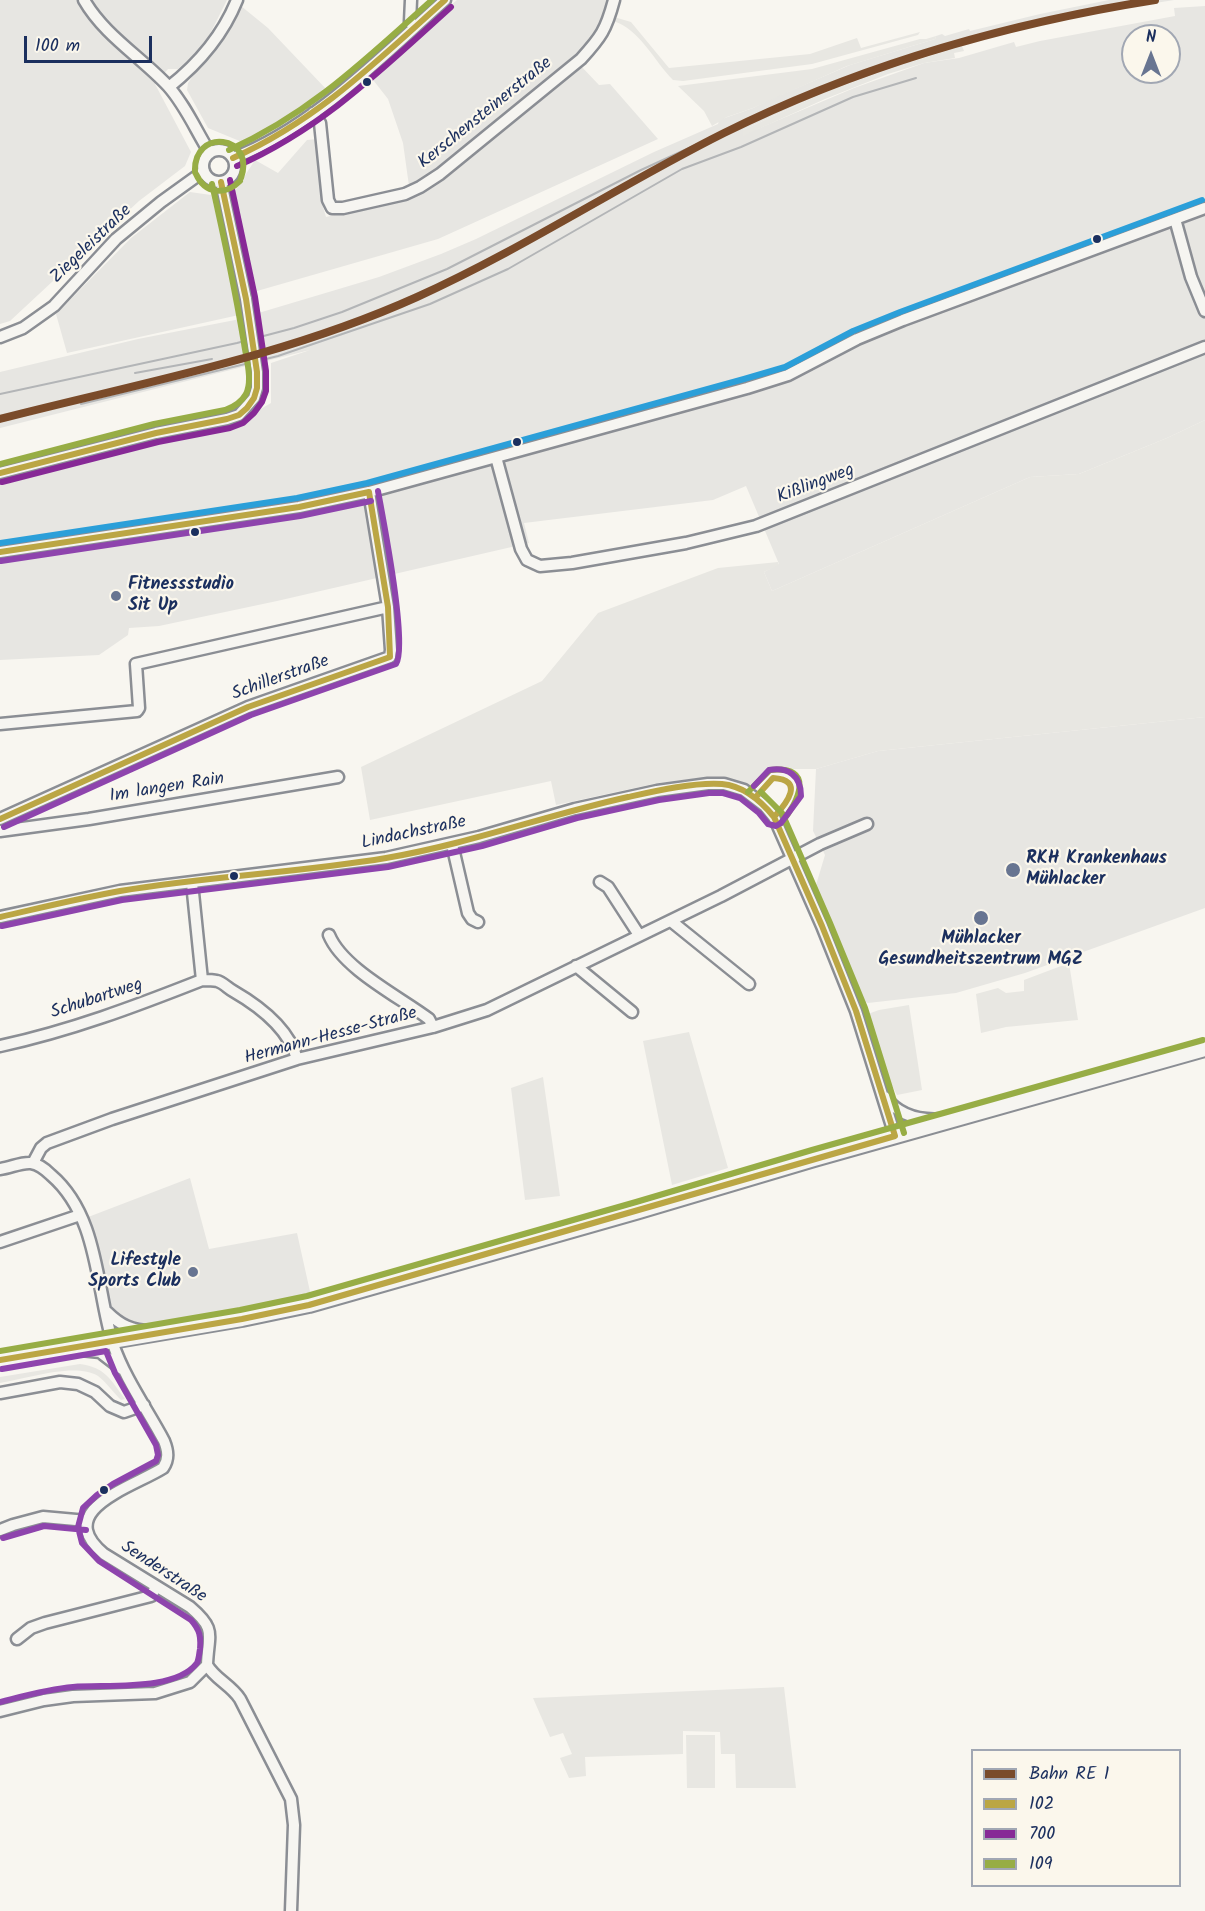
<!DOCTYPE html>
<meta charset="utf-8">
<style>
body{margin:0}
#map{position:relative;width:1205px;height:1911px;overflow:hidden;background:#f8f6f0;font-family:Kalam,sans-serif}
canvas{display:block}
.legend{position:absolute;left:971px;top:1749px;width:210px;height:138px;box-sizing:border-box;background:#fbf7ec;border:2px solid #a1a7b3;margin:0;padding:8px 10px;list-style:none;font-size:18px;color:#1b2f5e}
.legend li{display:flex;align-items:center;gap:12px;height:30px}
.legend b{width:30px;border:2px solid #a1a7b3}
.north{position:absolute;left:1121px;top:24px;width:60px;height:60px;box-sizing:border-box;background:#fbf7ec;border:2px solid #a1a7b3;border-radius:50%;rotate:0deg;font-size:16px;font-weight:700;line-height:24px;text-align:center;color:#1b2f5e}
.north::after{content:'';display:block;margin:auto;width:21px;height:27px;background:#687591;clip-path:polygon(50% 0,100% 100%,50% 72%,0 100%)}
.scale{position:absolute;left:24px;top:36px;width:128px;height:27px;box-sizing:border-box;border:3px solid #1b2f5e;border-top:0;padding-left:8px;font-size:18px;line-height:21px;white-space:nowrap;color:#1b2f5e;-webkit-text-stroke:4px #fbf7ec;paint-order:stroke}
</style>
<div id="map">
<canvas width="1205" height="1911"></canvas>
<ul class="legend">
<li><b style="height:8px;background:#7a4b2a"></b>Bahn RE 1</li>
<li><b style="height:8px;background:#bba644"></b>102</li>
<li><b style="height:8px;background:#872996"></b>700</li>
<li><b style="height:8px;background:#97ad45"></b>109</li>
</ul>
<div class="north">N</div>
<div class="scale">100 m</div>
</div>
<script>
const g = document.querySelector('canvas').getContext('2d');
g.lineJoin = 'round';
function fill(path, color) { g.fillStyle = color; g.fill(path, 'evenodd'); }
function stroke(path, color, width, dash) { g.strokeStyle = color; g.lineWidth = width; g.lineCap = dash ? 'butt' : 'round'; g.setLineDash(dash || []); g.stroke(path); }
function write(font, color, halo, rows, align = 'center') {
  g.font = font + ' Kalam,sans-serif'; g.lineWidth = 4.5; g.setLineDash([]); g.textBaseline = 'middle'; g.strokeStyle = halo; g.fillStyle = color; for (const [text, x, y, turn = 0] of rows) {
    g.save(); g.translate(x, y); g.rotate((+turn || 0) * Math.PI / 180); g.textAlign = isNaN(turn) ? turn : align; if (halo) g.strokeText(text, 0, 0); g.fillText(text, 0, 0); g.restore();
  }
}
fill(new Path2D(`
 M0 0H227L210 34 197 52 178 69H168L155 84 191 152 185 166 139 201 10 321 0 324Z
 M457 0H608L600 28 584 49 436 170 409 186 403 143 388 99 370 76Z
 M1109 0H1174L1074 16 973 40V43L911 61 912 65 905 68 903 64 823 93 743 130V135L854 88 924 63 959 58 1014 42 1016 47 1040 41 1175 16 1174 8 1205 6V420L1167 438 1079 474 1030 477 772 591 764 572 779 564 746 486 713 500 524 523 529 543 277 601 159 626 129 628 128 635 99 655 0 660V476L152 441 221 432 271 403V363L310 350 0 428V372L138 339 235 320 379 277 441 254 476 239 654 152 718 124 719 120 753 108 769 100 850 65 935 39 936 36 942 34 945 36 969 29 970 31 1040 14ZM1133 36H1169V72H1133Z
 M241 6 268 28 328 91 294 113 242 142 208 128 187 90 188 83Z
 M580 65 599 85 610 84 658 139 438 239 257 291 233 194 255 160 278 173 307 140 317 139 323 207 326 217 406 198 422 192 457 165Z
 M190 192 211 195 231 270 239 315 67 353 56 314 131 238Z
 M1205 717V908L1025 973 956 993 868 1003 859 1000 816 885 825 855 813 831 816 769 878 751Z
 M190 1178 209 1249 297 1233 311 1296 231 1313 112 1330 83 1219Z`), '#e7e6e2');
fill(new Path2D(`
 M614 17 631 22 669 68 810 54 857 38 861 48 920 32 918 35 812 64 683 81 673 80C654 61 640 29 613 21Z
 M936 36 935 39 847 66 753 108 727 117 712 126 704 111 678 86 812 69 920 39H926Z
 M962 46 964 51 954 53 955 58 924 63 888 74 825 99 743 136V130L823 93 903 64 905 67 911 65V62Z
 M1205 420V717L878 751 816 769H776L750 790 724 777H709L658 783 556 805 551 781 370 820 361 767 542 681 598 613 718 568 778 562 779 565 764 572 772 591 1030 477 1079 474 1167 438Z
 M1069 963 1078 1020 1006 1027 981 1033 976 994 998 988 1006 993 1024 991V980Z
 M909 1005 922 1090 897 1095 882 1067 865 1015 879 1010Z
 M689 1032 728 1168 672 1185 643 1041Z
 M543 1077 560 1196 525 1200 511 1088Z
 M80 1364C106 1368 110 1379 125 1399L121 1400C114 1393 106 1382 98 1376 75 1362 26 1379 0 1383V1377Z
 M784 1687 796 1788H736L735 1754H721L720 1732 683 1731V1754L585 1757 586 1776 569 1778 560 1758 572 1754 563 1733 550 1737 533 1698Z
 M686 1735H715V1788H687Z`), '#e8e7e2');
const minor = new Path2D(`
 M84 0C104 35 141 57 168 86 186 106 196 131 210 153
 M411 0 410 22 414 27
 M169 87C198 64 223 35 237 0
 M313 113 320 123 328 200 332 208H343L405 194 420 187 440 174 581 59C601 37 606 30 614 0
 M203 166a16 16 0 1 1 32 0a16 16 0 1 1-32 0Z
 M233 158C312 129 383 55 445 0
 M221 182 246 299
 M1175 219 1191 277 1205 311
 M0 337 23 328 54 306 116 239 161 202 204 171
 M496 457 521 549 527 560 540 566 572 563 686 543 756 526 1205 347
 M0 473 156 433 227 419 239 415 254 398 257 388V372
 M0 552 299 507 369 492 747 388 788 375 857 339 903 320 1205 208
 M0 724 137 711 139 708 136 664 388 607
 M0 819 248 707 390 657 391 650 388 607 369 492
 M0 831 89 819 338 777
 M452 844 468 913 472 919 478 922
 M600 882 608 887 639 935
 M192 883 202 980C207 980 213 980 217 981 222 982 228 988 233 991 259 1006 289 1029 297 1059
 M0 917 120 891 386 858 479 837 575 809 657 791 708 784H724L744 790 765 806 774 817 822 926 856 1011 895 1136
 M671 921 749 984
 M329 935C343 969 400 997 429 1019L433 1027
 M576 966 632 1012
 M0 1046C70 1031 136 1006 202 980
 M885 1097C899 1116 920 1121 943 1119
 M33 1163 41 1148 47 1143 112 1119 297 1059 433 1027 487 1010 721 896 820 844 867 824
 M0 1169C10 1168 21 1162 31 1163 38 1164 46 1170 51 1175 99 1216 96 1289 113 1344 125 1379 147 1409 164 1441 168 1451 169 1459 163 1468 133 1487 51 1510 104 1554L190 1607C217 1630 208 1634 207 1665 215 1679 231 1685 240 1699L291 1799 294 1825 291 1911
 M0 1242 80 1215
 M107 1312C120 1325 132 1331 151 1331
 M81 1350 100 1352 122 1369
 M0 1393 60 1382 78 1384 95 1392 110 1406 124 1412 144 1405
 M0 1530 13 1525 43 1517 87 1521
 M17 1639 31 1628 45 1623 151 1596 156 1587
 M0 1711 44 1700 73 1696 155 1693 190 1682 207 1665`);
const major = new Path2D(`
 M0 1360 242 1319 309 1305 639 1211 814 1159 1205 1049`);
stroke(minor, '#8b8e94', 15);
stroke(major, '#8b8e94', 18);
stroke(minor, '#f6f5f1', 10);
stroke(major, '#f6f5f1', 14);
stroke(new Path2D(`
 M135 373 212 359
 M0 394 237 343 294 328 342 312 447 269 641 170 776 108
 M81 404 278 356 430 304 508 269 682 169 741 147 853 97 916 78`), '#b3b5b7', 2);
const minorBridge = new Path2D(`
 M246 299 257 372`);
stroke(minorBridge, '#8b8e94', 15, []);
stroke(minorBridge, '#f6f5f1', 10);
stroke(new Path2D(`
 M233 158C318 120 377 61 445 0
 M0 473 156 433 227 419 239 415 247 408 254 398 257 388V372L246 299 221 182
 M0 552 299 507 369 492
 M755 798 773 778C805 780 787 803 774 817
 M0 819 248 707 390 657 388 607 369 492
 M0 917C40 908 80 898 120 891 208 876 298 873 386 858 468 844 547 815 628 797 655 791 694 782 722 784 744 786 761 801 774 817L822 926 856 1011 895 1136
 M0 1360 242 1319 309 1305 895 1136`), '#bba644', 6);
stroke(new Path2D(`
 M237 166C323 128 382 69 451 7
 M2 482 158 442 230 428 243 423 254 413 262 402 266 391V371L255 297 230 180`), '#872996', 6);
stroke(new Path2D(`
 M229 150C310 114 367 58 432 0
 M195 172C193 127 256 135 241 178
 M196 174C205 194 225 196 240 181
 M0 464 154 424 225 410C234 407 241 403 246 394 253 380 246 358 244 343 235 290 224 237 212 184
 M748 792 770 770C816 765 799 802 781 823
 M761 792 782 813 830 923 865 1008 904 1133
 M0 1351 240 1310 307 1296 636 1202 812 1150 1203 1040`), '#97ad45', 6);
stroke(new Path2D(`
 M1 561 300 516 371 501
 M4 827 251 715 396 664C408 645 383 519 378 491
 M2 926 122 900 388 867 482 846 577 818 659 800 709 793H723L740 798 759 813 768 824 776 826 781 823 801 796C801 775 788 767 769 770L754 786
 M3 1538 44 1526 86 1530
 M0 1702C24 1696 48 1689 73 1687 106 1684 175 1692 197 1663 199 1659 199 1654 200 1649 201 1637 200 1630 191 1620L99 1561 82 1543 78 1527 83 1508 97 1495 113 1484 156 1461 158 1455 156 1445 115 1373 106 1351 2 1369`), '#8e44ad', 6);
stroke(new Path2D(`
 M0 543 297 498 367 483 744 379 785 367 853 331 900 312 1202 200`), '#2b9fd9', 6);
stroke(new Path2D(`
 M0 419C140 383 284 357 417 297 523 249 620 185 724 133 861 65 1003 24 1155 0`), '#7a4b2a', 8);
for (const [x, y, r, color] of [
 [367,82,5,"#1b2f5e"],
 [1097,239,5,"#1b2f5e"],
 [517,442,5,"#1b2f5e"],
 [195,532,5,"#1b2f5e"],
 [116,596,6,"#687591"],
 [1013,870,8,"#687591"],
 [234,876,5,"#1b2f5e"],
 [981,918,8,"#687591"],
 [193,1272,6,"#687591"],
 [104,1490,5,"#1b2f5e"]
]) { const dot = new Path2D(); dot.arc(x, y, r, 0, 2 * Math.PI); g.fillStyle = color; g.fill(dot); stroke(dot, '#fbf7ec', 2); }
write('18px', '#1b2f5e', '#fbf7ec', [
 ["Kerschensteinerstraße",486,114,-39],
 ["Ziegeleistraße",92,245,-44],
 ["Kißlingweg",816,485,-21],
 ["Schillerstraße",281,679,-20],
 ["Im langen Rain",167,789,-9],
 ["Lindachstraße",414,834,-12],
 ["Schubartweg",97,1000,-18],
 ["Hermann-Hesse-Straße",331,1037,-15],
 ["Senderstraße",163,1573,33]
]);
write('bold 18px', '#1b2f5e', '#fbf7ec', [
 ["Fitnessstudio",128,586],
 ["Sit Up",128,607],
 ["RKH Krankenhaus",1026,860],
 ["Mühlacker",1026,881],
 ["Mühlacker",981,940,"center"],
 ["Gesundheitszentrum MGZ",981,961,"center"],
 ["Lifestyle",181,1262,"right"],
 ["Sports Club",181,1283,"right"]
], 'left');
</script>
